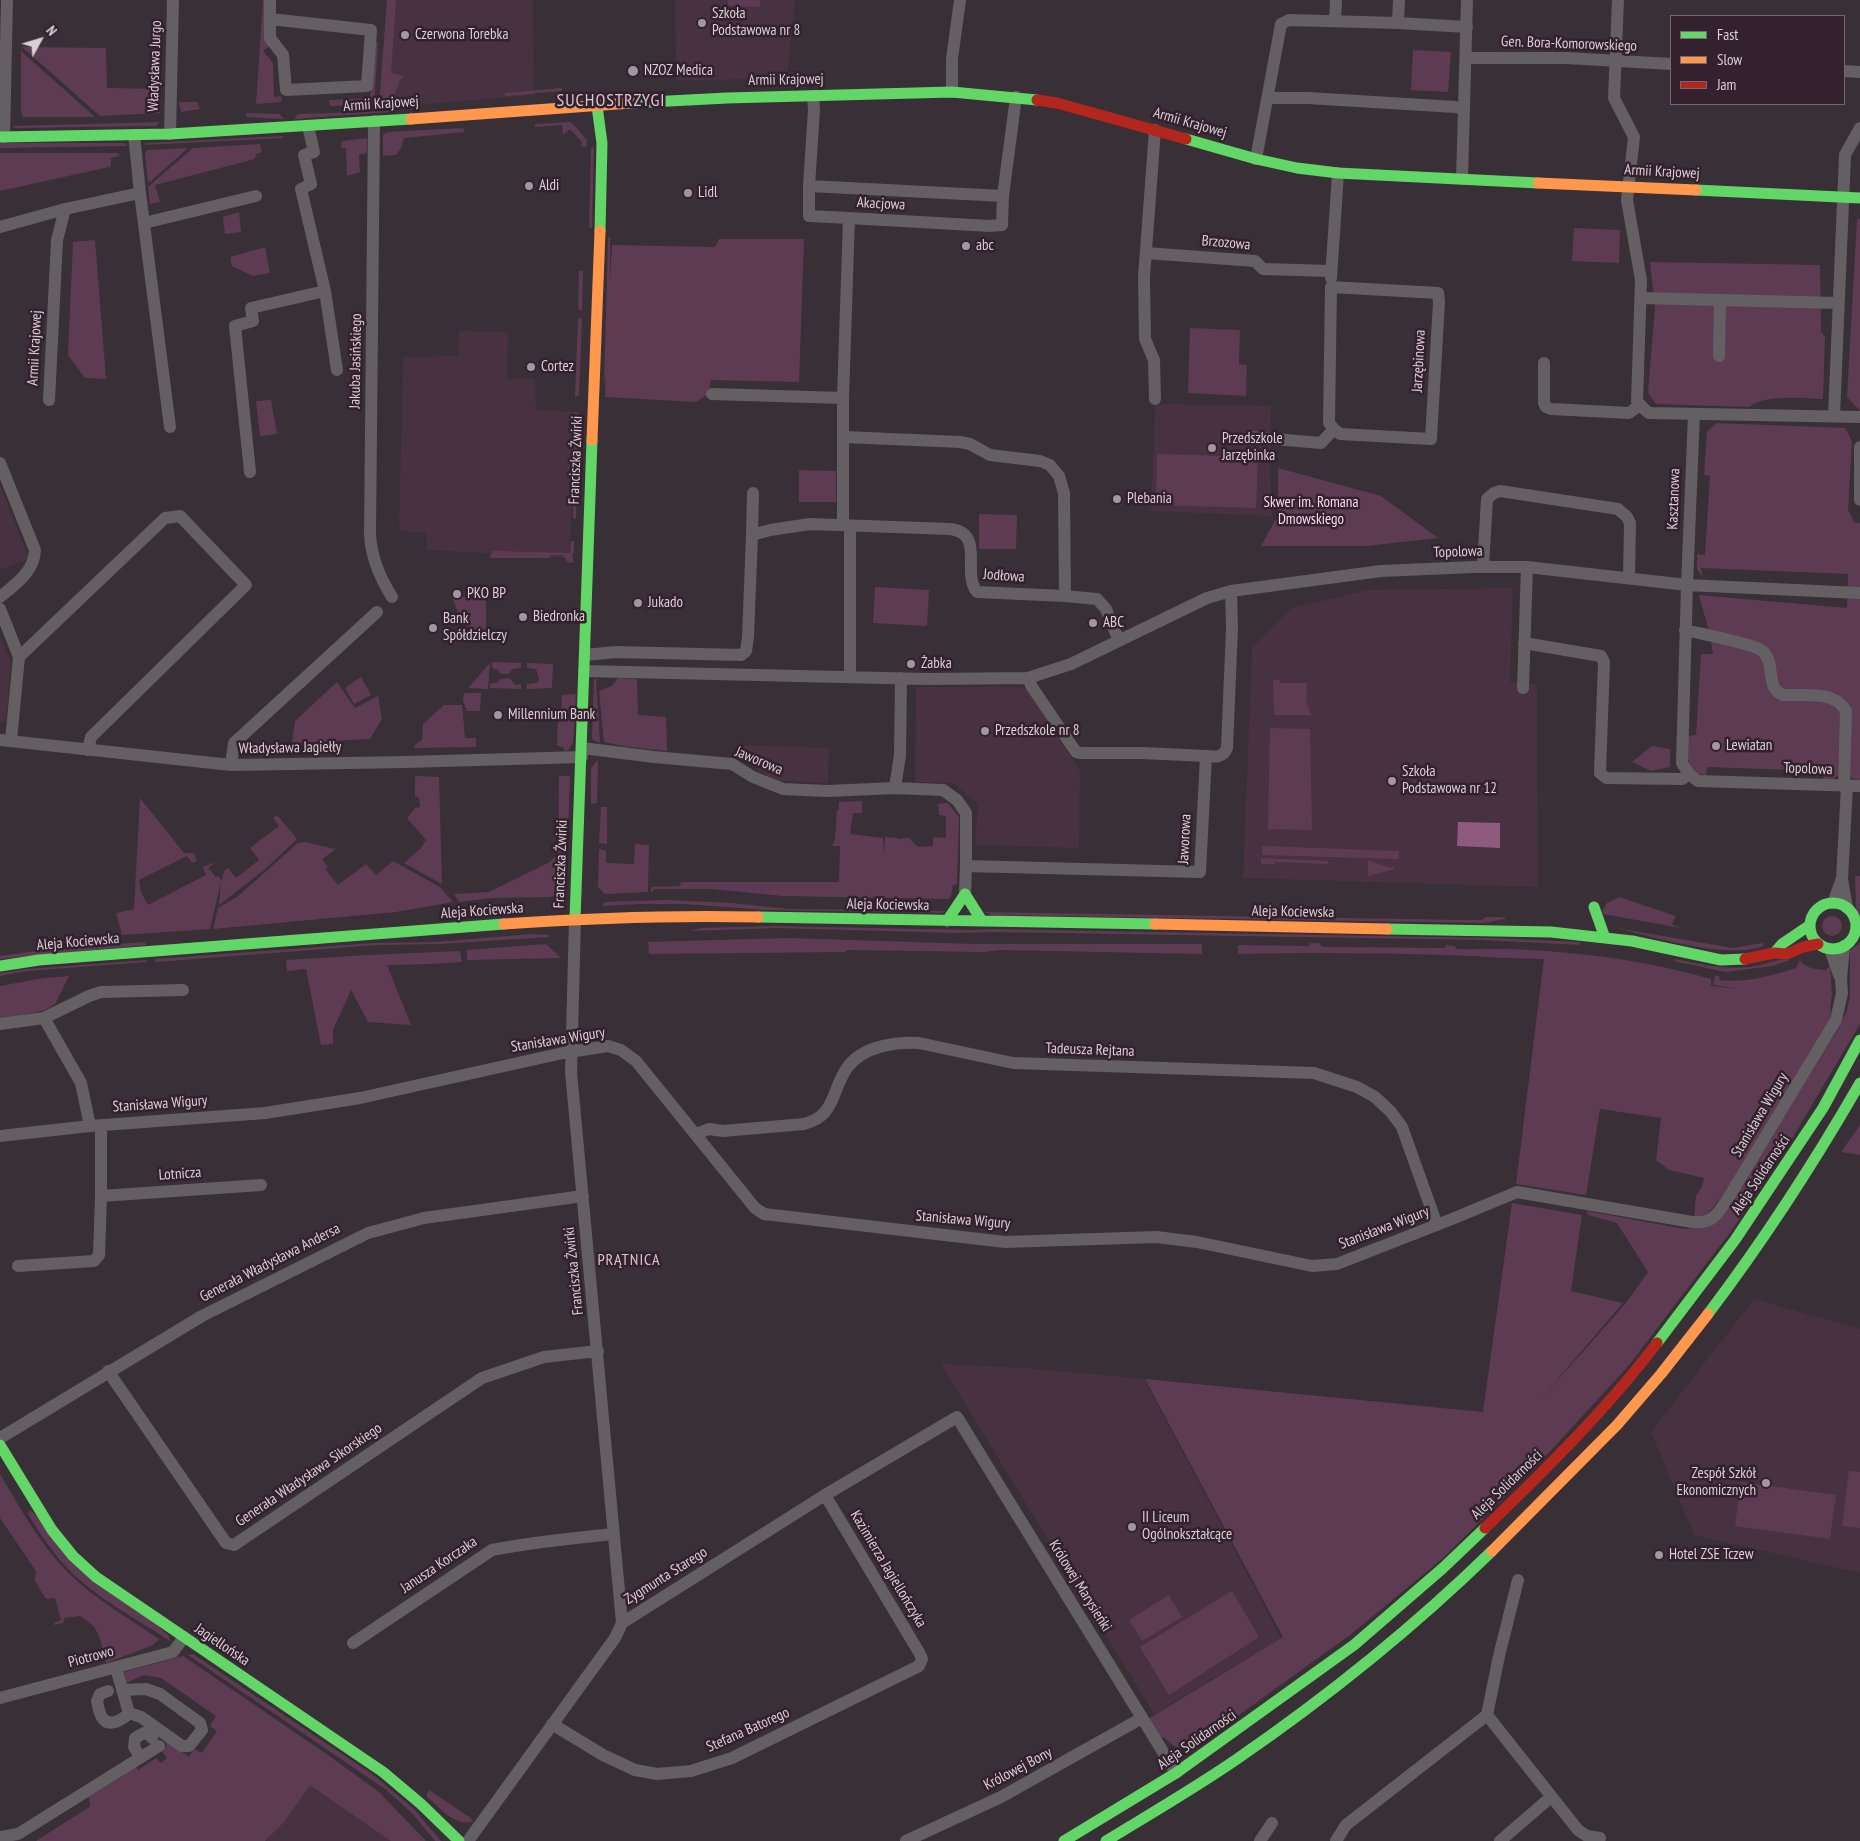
<!DOCTYPE html>
<meta charset="utf-8">
<style>
body{margin:0}
#map{position:relative;width:1860px;height:1841px;overflow:hidden;background:#392f36;font-family:"PT Sans Narrow",sans-serif}
canvas{display:block}
.legend{position:absolute;left:1670px;top:15px;width:175px;height:90px;box-sizing:border-box;background:#33212d;border:1px solid #766771;margin:0;padding:6px 9px;list-style:none;font-size:15px;color:#dbcfd7}
.legend li{display:flex;align-items:center;gap:10px;height:25px}
.legend b{width:25px;border:1px solid #766771}
.north{position:absolute;left:15px;top:15px;width:50px;height:50px;-webkit-text-stroke:4px #33212d;paint-order:stroke;rotate:51deg;font-size:14px;font-weight:700;line-height:20px;text-align:center;color:#dbcfd7}
.north::after{content:'';display:block;margin:auto;width:18px;height:22px;background:#dbcfd7;clip-path:polygon(50% 0,100% 100%,50% 72%,0 100%)}
</style>
<div id="map">
<canvas width="1860" height="1841"></canvas>
<ul class="legend">
<li><b style="height:6px;background:#63d668"></b>Fast</li>
<li><b style="height:6px;background:#ff974d"></b>Slow</li>
<li><b style="height:6px;background:#b3261e"></b>Jam</li>
</ul>
<div class="north">N</div>
</div>
<script>
const g = document.querySelector('canvas').getContext('2d');
g.lineJoin = 'round';
function fill(path, color) { g.fillStyle = color; g.fill(path, 'evenodd'); }
function stroke(path, color, width, dash) { g.strokeStyle = color; g.lineWidth = width; g.lineCap = dash ? 'butt' : 'round'; g.setLineDash(dash || []); g.stroke(path); }
function write(font, color, halo, rows, align = 'center') {
  g.font = font + ' "PT Sans Narrow",sans-serif'; g.lineWidth = 5; g.setLineDash([]); g.textBaseline = 'middle'; g.strokeStyle = halo; g.fillStyle = color; for (const [text, x, y, turn = 0] of rows) {
    g.save(); g.translate(x, y); g.rotate((+turn || 0) * Math.PI / 180); g.textAlign = isNaN(turn) ? turn : align; if (halo) g.strokeText(text, 0, 0); g.fillText(text, 0, 0); g.restore();
  }
}
fill(new Path2D(`
 M393 0H533L534 95 383 108Z
 M675 0H795L787 78 676 81Z
 M459 331 508 332 507 379H535L536 410 578 412 569 558 427 550 426 533 399 531 403 357 458 356Z
 M1155 404 1271 406 1270 464 1272 516 1151 511Z
 M0 485 29 559 0 570Z
 M1513 588 1510 682 1537 684 1538 887 1243 878 1252 647 1292 608 1368 590Z
 M0 637 11 662 6 722H0Z
 M916 687H1022L1028 691 1080 771 1079 848 975 845 978 804 953 783 915 782Z
 M744 745 829 748 828 783 775 781 743 759Z
 M1754 1299 1860 1329V1573L1694 1535 1651 1432Z
 M941 1364 1024 1368 1144 1379 1281 1638 1154 1714Z
 M317 1771 416 1841H266Z`), '#483140');
fill(new Path2D(`
 M263 0H265L270 46 263 51 273 63 274 97 281 96 282 102 256 104Z
 M387 0H396L391 73 404 76 400 80 390 105H379Z
 M728 0H760V7L728 6Z
 M375 40 378 43 374 105 330 106 329 100 370 98Z
 M22 47 106 48 107 88 161 89 160 113 100 116Z
 M1413 50 1451 52 1448 92 1411 90Z
 M21 51 95 117H23L21 112Z
 M562 88V91L505 96V93Z
 M179 102H197L200 109 181 112Z
 M391 111 390 112 294 119 298 114Z
 M246 113 279 114 284 119 246 117Z
 M160 122 156 126 15 128 13 126Z
 M571 122 587 140 586 147 581 146 582 142 570 129 563 135 562 125 535 127V124Z
 M463 128 465 132 404 138 401 148 396 155 383 156V135L387 132Z
 M284 136 282 138 144 145 145 143Z
 M367 138V153L359 155 360 172 347 176 346 148H341L342 141Z
 M0 143H124L128 146 0 148Z
 M260 144 262 152 256 154 255 159 155 185 160 202 150 204 148 187 193 148Z
 M594 147 592 228 589 227 591 148Z
 M188 148 151 181 148 182 145 154 147 150Z
 M0 153H117L120 156 111 158V165L109 167 0 191Z
 M239 212 241 232 225 234 223 217Z
 M1860 218V411L1847 397 1857 220Z
 M1574 228 1620 230 1619 263 1572 261Z
 M608 237H610V281L612 245 715 247 719 239H804L799 382 711 380 708 394 696 402 605 397 606 376 604 386Z
 M95 240 106 379 85 378 68 355 73 242Z
 M265 247 270 273 253 276 232 266 230 257Z
 M1650 262 1820 265 1821 331 1825 337 1823 399C1802 398 1765 394 1749 407L1656 404 1648 393 1655 307Z
 M579 271H583L582 311 578 309Z
 M578 318 582 319 579 396 575 397Z
 M1190 328 1240 330 1239 364 1247 365 1246 396 1188 393Z
 M271 400 277 434 260 436 256 401Z
 M575 412 578 413 576 519 573 518Z
 M1716 423 1845 428 1852 441 1848 510 1855 523H1860V780L1838 775 1832 780 1823 779V771L1707 767 1706 775C1685 774 1687 751 1687 736L1696 735 1701 654H1713L1710 635 1699 595 1847 608 1848 574 1701 568 1703 577 1697 570V554L1705 555 1710 476 1704 475 1707 432Z
 M1157 454 1258 457 1256 508 1156 505Z
 M1278 468 1381 496 1438 538 1366 546H1261L1278 515Z
 M799 470 836 471V502H799Z
 M979 514 1017 515 1016 549H979Z
 M571 541H574V553L572 554 574 562 568 563 563 555H550V558H490L492 551 570 553Z
 M875 587 929 590 927 626 873 623Z
 M452 596 486 598V640L480 639 459 616Z
 M492 662 521 663V668L512 669 509 674H501L498 670 492 668Z
 M490 663 488 689 468 688Z
 M527 663 553 664 552 688 526 689 527 684 537 683 539 679 536 669 527 668Z
 M361 677 371 695 354 704 345 688Z
 M510 678 515 685 521 684V689L490 688V684L498 682 500 679Z
 M618 678 637 679 638 715 666 717 667 751 623 746 604 742 599 691 612 686Z
 M594 679H596L600 743 592 739Z
 M1273 680H1279L1280 683H1307L1306 700 1311 715H1274Z
 M337 682 355 708 378 696 382 719 370 739 292 743 295 721Z
 M464 693H481L480 711H467L463 700Z
 M576 694 573 743 568 750 564 751V748L557 745 558 716H561L562 695Z
 M444 705H462L465 738H476V747L414 748 415 745 422 740 423 724Z
 M1270 728 1310 729 1312 830 1268 829Z
 M1652 746 1670 749V767L1651 771 1632 762Z
 M598 760 597 803 591 804V768Z
 M416 776 439 777 442 884 404 863 421 848 426 840 407 818 415 808 420 807 419 797 415 796V778Z
 M559 776H570L567 860 560 867V877L564 878C563 889 562 894 550 897L492 898 459 902 454 894 489 892 550 862 558 854Z
 M140 798 184 853H193L197 861 192 863 187 856 139 880 141 892 148 905 206 875 203 867 216 862 208 868 216 877 218 876 222 881 224 871 228 868 236 878 259 860 250 848 279 826 273 818 277 815 297 839 264 870 219 905 221 882 210 929 122 935 116 913 134 909Z
 M862 801V813H853L850 834 883 838 884 856 885 837 898 838V839L909 838 918 847 933 846V837L946 838V816L939 815 938 804 948 803 959 817 957 884 953 885 951 896 949 899 783 896 713 889H654L653 892H651V887L680 886 681 882H839L840 846H832L835 840 837 810H839V802Z
 M601 807H607V844L599 843Z
 M305 842 336 849 322 859 328 867 325 869 338 885 366 864 376 875 393 861 440 887 453 902 396 912 213 929 218 908 237 897 298 843Z
 M635 844 649 845 648 892 605 894 598 887 599 849 606 851V863L634 864Z
 M1262 846 1399 851V859L1262 855Z
 M1261 858 1328 861V864L1275 862V864H1261Z
 M1368 860 1390 868 1393 867 1395 869 1368 876Z
 M1855 876H1860V915L1856 907Z
 M1619 897 1676 916 1672 924 1681 928 1603 914 1602 911 1607 903Z
 M667 900 731 903 790 909 946 911 942 913 767 910 684 904H637L602 906 605 902Z
 M984 912 1466 920H1481L1486 917H1505V919L1483 923 992 915Z
 M1822 926a10 10 0 1 1 20 0a10 10 0 1 1-20 0Z
 M775 926 970 930 992 929 1493 938 1580 942 1579 945 1485 940 992 932 957 933 777 928 689 931 702 928Z
 M1616 928 1733 948 1763 943V946C1726 960 1655 937 1616 928Z
 M532 934 549 935V937L440 944 376 945 156 962 154 959 373 943 436 942Z
 M787 938 975 944H1202V954L999 950 984 952 847 950 845 952 649 954 648 942Z
 M144 942 147 945 0 959V956L43 950Z
 M1311 943H1319L1322 947 1445 948 1446 945 1455 946 1456 949C1480 950 1505 948 1529 950 1590 953 1652 962 1711 979V986L1740 989 1713 985 1715 975 1720 977 1719 980C1746 983 1771 976 1796 968L1800 960C1806 969 1815 969 1826 970L1827 968 1830 967 1832 994 1830 1009 1831 1010 1830 1019 1727 1190 1706 1216 1694 1217 1696 1196 1702 1186 1704 1178 1669 1170 1656 1160 1661 1118 1600 1109 1586 1195 1516 1184 1544 959C1512 959 1480 956 1448 955 1378 953 1308 952 1238 954V945L1308 946Z
 M1860 943V1024L1787 1147 1732 1230 1630 1364 1543 1459 1442 1559 1350 1635 1189 1751C1178 1748 1173 1747 1165 1738L1160 1737 1148 1719 1283 1637 1145 1379 1483 1412 1512 1203 1582 1215 1571 1291 1623 1303 1538 1402 1626 1303 1648 1272 1617 1223 1588 1215 1587 1211 1685 1229 1707 1227 1722 1217 1837 1031 1846 1013 1850 997V950Z
 M546 944 561 958 467 960V950Z
 M460 951 462 962 431 964 387 965 411 1025 368 1022 351 990 333 1030V1044L321 1045 306 969 287 971 286 960 368 955Z
 M1675 959C1702 964 1728 971 1756 966 1766 965 1780 957 1790 960L1772 966 1725 972 1674 961Z
 M147 960 146 962 27 971 0 976V973L27 969Z
 M69 976 55 1004 45 1010 0 1020V986L44 978Z
 M1860 1125V1155L1841 1152Z
 M1849 1471 1860 1472V1528L1842 1526Z
 M0 1474C22 1511 43 1550 75 1579 100 1602 131 1620 159 1639L153 1645 106 1663C100 1640 102 1629 80 1616L65 1618 63 1623 54 1625V1623L61 1620 55 1598 46 1599 35 1581 36 1571 0 1518Z
 M1741 1482 1836 1495 1830 1539 1735 1526Z
 M30 1510 169 1636 170 1641C137 1619 98 1599 69 1570 53 1553 40 1534 28 1514Z
 M1232 1591 1259 1637 1169 1695 1140 1647Z
 M1169 1595 1182 1617 1142 1641 1129 1620Z
 M193 1654 372 1774 413 1808 441 1841H435L411 1812 385 1789 188 1655Z
 M183 1656 328 1755 379 1792 426 1841H391L310 1785 284 1822 265 1841H36L86 1809 90 1806 89 1797 136 1767 138 1770 156 1758 161 1763 167 1758 161 1750 167 1746 164 1739 189 1757 194 1749 202 1753 217 1731 210 1726 216 1716 161 1678 144 1675 126 1683 124 1672Z
 M429 1790 469 1817 473 1821C456 1828 439 1807 427 1797V1793Z`), '#5d3c53');
fill(new Path2D(`
 M1458 822 1500 823V848L1457 846Z`), '#8e5b7e');
stroke(new Path2D(`
 M1618 0 1614 98 1634 137 1627 200 1641 280 1637 401 1644 409 1649 413 1860 417
 M270 19 371 30 367 86 286 90 283 55 270 38V0
 M1335 21 1336 0
 M1398 23 1399 0
 M1466 58H1566L1671 64
 M1844 71 1860 72
 M952 92V59L960 0
 M813 96 814 110 809 186 1003 196
 M1269 98H1308L1455 107 1464 109
 M374 121 370 534C371 557 380 578 392 597
 M308 126 314 152 304 155 311 184 301 189 325 291 337 370
 M1155 130 1144 277 1145 339 1154 360 1155 399
 M170 134 173 0
 M134 135 140 193 170 427
 M4 137 7 0
 M1256 159 1281 24 1289 20 1398 23 1467 27
 M1462 179 1467 0
 M809 186V216L849 218
 M144 223 256 196
 M0 227 65 209 140 193
 M1146 253 1255 261 1263 269 1331 271
 M1331 278 1338 173
 M1331 287 1438 293 1439 302 1431 439 1340 434 1334 429 1329 423Z
 M1641 298 1838 303
 M1719 356 1720 301
 M1544 363V403L1546 407 1551 409 1629 413 1640 405
 M712 394 843 398
 M49 400 57 240 65 209
 M1694 414 1687 585 1682 763 1689 774 1698 781 1860 786
 M1834 416 1845 155 1860 128
 M844 437 960 442 970 444 990 455 1040 461 1050 465 1059 476 1064 493 1065 596
 M1250 437 1321 443 1334 429
 M1860 447V500
 M0 463 35 550C34 572 16 584 0 597
 M250 472 235 326 253 321 251 308 325 291
 M843 525V398L849 218 990 226 1002 225 1003 196 1016 97
 M850 526V677
 M752 535 753 493
 M1483 567 1487 499 1494 493 1500 491 1618 509 1627 517 1630 523 1629 578
 M0 609 19 657 11 740
 M1685 630C1701 634 1750 643 1761 650 1777 661 1764 688 1783 695 1804 696 1835 690 1846 711L1844 786
 M1524 643 1601 656 1604 662 1600 773 1606 778 1682 779 1689 774
 M585 655 616 652 741 655 746 651 748 637 752 535 770 530 810 524 950 529C986 533 961 573 977 592L1065 596 1097 599 1106 609 1119 641
 M19 657 165 518 180 516 246 585 91 737 88 750
 M584 671 927 679 1028 678 1071 664 1207 598 1231 591 1381 571 1473 567H1527L1687 585 1860 593
 M1028 678 1032 687 1076 752 1081 753H1141L1206 756
 M1523 688 1527 567
 M0 740 231 765 406 762 582 757
 M582 748 654 757 732 764 753 777 783 789 827 791 895 788 900 755 901 678
 M231 765 234 743 377 612
 M1847 786 1842 879 1847 908
 M895 788 943 790 957 800 966 813V866L1200 872 1206 756C1215 757 1223 758 1227 748L1232 628 1231 591
 M965 894 966 866
 M1833 903 1841 881
 M575 919 571 1072 622 1623
 M1830 949 1839 975
 M44 1018 81 1083 90 1126
 M0 1024 44 1018 89 996 101 992 183 990
 M696 1134 709 1129 723 1131 804 1124C836 1116 831 1091 847 1068 862 1046 895 1042 919 1043L1013 1063 1314 1073 1357 1087 1375 1097 1391 1112 1402 1127 1437 1225
 M0 1136 90 1126 265 1113 360 1098 563 1053 608 1046 621 1050 636 1061 755 1208 764 1214 1005 1242 1156 1237 1197 1242 1312 1266 1337 1264 1452 1219 1517 1192 1692 1222C1712 1224 1717 1215 1727 1200L1836 1020 1842 993 1841 979 1844 946
 M101 1196 261 1185
 M18 1266 94 1261 99 1255 101 1196V1125
 M108 1371 226 1543 234 1545 482 1378 544 1357 598 1351
 M0 1438 202 1316 368 1233 424 1218 583 1196
 M353 1643 492 1550C532 1542 573 1538 614 1534
 M122 1690 146 1689 160 1694 200 1723 202 1730 189 1746H182L141 1717 129 1713
 M108 1691 100 1694 97 1701C99 1712 102 1726 115 1722 121 1720 125 1718 129 1713L116 1668
 M0 1698 173 1652 184 1637
 M1487 1715 1578 1830 1587 1836 1600 1838
 M552 1724 603 1755 635 1770 657 1774 691 1771 732 1758 919 1666 922 1659 920 1654 825 1495
 M140 1757 134 1747 135 1738 144 1733 150 1735 152 1738
 M0 1837 18 1834 159 1746
 M468 1841 615 1638 622 1623 825 1495 957 1417 1176 1773
 M906 1841 1001 1797 1142 1718
 M1260 1841 1272 1823
 M1336 1841 1346 1825 1487 1715 1499 1656 1518 1580
 M1500 1841 1551 1797`), '#645f62', 12);
stroke(new Path2D(`
 M631 103 727 98 952 92 1037 100
 M597 106 602 143 600 231
 M0 137 170 134 411 119
 M1186 139 1256 159 1297 168 1338 173 1538 183
 M1696 190 1860 198
 M1810 926a23 23 0 1 1 46 0a23 23 0 1 1-46 0Z
 M1594 907 1605 938
 M758 917 1155 924
 M575 919 592 440
 M947 921 965 894 982 921
 M1387 929 1551 932 1632 941 1721 960 1745 959
 M1775 952 1782 944 1810 925
 M0 966 39 960 504 924
 M1708 1314C1764 1240 1814 1163 1860 1083
 M1657 1343 1735 1240 1823 1108 1860 1040
 M0 1445 52 1530 73 1556 96 1577 383 1772 421 1804 459 1841
 M1064 1841 1176 1773 1354 1645 1443 1568 1485 1528
 M1106 1841C1150 1814 1195 1788 1237 1759 1327 1697 1414 1627 1492 1551`), '#63d668', 11);
stroke(new Path2D(`
 M411 119 631 103
 M1538 183 1696 190
 M592 440 600 231
 M504 924C589 918 673 915 758 917
 M1155 924 1387 929
 M1492 1551 1617 1425 1661 1374 1708 1314`), '#ff974d', 11);
stroke(new Path2D(`
 M1037 100 1057 103 1186 139
 M1745 959 1774 953 1787 954 1803 947 1818 944
 M1485 1528C1545 1470 1606 1410 1657 1343`), '#b3261e', 11);
for (const [x, y, r, color] of [
 [702,23,5,"#a2979f"],
 [405,35,5,"#a2979f"],
 [633,71,6,"#a2979f"],
 [529,186,5,"#a2979f"],
 [688,193,5,"#a2979f"],
 [966,246,5,"#a2979f"],
 [531,367,5,"#a2979f"],
 [1212,448,5,"#a2979f"],
 [1117,499,5,"#a2979f"],
 [457,594,5,"#a2979f"],
 [638,603,5,"#a2979f"],
 [523,617,5,"#a2979f"],
 [1093,623,5,"#a2979f"],
 [433,628,5,"#a2979f"],
 [911,664,5,"#a2979f"],
 [498,715,5,"#a2979f"],
 [985,731,5,"#a2979f"],
 [1716,746,5,"#a2979f"],
 [1392,781,5,"#a2979f"],
 [1766,1483,5,"#a2979f"],
 [1132,1527,5,"#a2979f"],
 [1659,1555,5,"#a2979f"]
]) { const dot = new Path2D(); dot.arc(x, y, r, 0, 2 * Math.PI); g.fillStyle = color; g.fill(dot); stroke(dot, '#33212d', 2); }
write('15px', '#dbcfd7', '#33212d', [
 ["Szkoła",712,14],
 ["Podstawowa nr 8",712,31],
 ["Czerwona Torebka",415,35],
 ["NZOZ Medica",644,71],
 ["Aldi",539,186],
 ["Lidl",698,193],
 ["abc",976,246],
 ["Cortez",541,367],
 ["Przedszkole",1222,439],
 ["Jarzębinka",1222,456],
 ["Plebania",1127,499],
 ["PKO BP",467,594],
 ["Jukado",648,603],
 ["Biedronka",533,617],
 ["Bank",443,619],
 ["Spółdzielczy",443,636],
 ["ABC",1103,623],
 ["Żabka",921,664],
 ["Millennium Bank",508,715],
 ["Przedszkole nr 8",995,731],
 ["Lewiatan",1726,746],
 ["Szkoła",1402,772],
 ["Podstawowa nr 12",1402,789],
 ["Zespół Szkół",1756,1474,"right"],
 ["Ekonomicznych",1756,1491,"right"],
 ["II Liceum",1142,1518],
 ["Ogólnokształcące",1142,1535],
 ["Hotel ZSE Tczew",1669,1555]
], 'left');
write('15px', '#dbcfd7', '#33212d', [
 ["Gen. Bora-Komorowskiego",1569,44,2],
 ["Władysława Jurgo",155,66,-88],
 ["Armii Krajowej",786,80,-1],
 ["Armii Krajowej",381,104,-4],
 ["Armii Krajowej",1190,123,16],
 ["Armii Krajowej",1662,172,3],
 ["Akacjowa",881,204,3],
 ["Brzozowa",1226,243,5],
 ["Armii Krajowej",35,348,-87],
 ["Jakuba Jasińskiego",356,361,-89],
 ["Jarzębinowa",1419,361,-87],
 ["Franciszka Żwirki",576,460,-88],
 ["Kasztanowa",1674,499,-88],
 ["Topolowa",1458,552,-2],
 ["Jodłowa",1004,576,4],
 ["Władysława Jagiełły",290,748,-1],
 ["Jaworowa",759,761,23],
 ["Topolowa",1808,769,2],
 ["Jaworowa",1185,839,-87],
 ["Franciszka Żwirki",561,864,-88],
 ["Aleja Kociewska",888,905,1],
 ["Aleja Kociewska",482,911,-4],
 ["Aleja Kociewska",1293,912,1],
 ["Aleja Kociewska",78,942,-5],
 ["Stanisława Wigury",558,1040,-9],
 ["Tadeusza Rejtana",1090,1050,2],
 ["Stanisława Wigury",160,1104,-4],
 ["Stanisława Wigury",1760,1115,-59],
 ["Lotnicza",180,1174,-4],
 ["Aleja Solidarności",1761,1175,-56],
 ["Stanisława Wigury",963,1220,5],
 ["Stanisława Wigury",1384,1228,-21],
 ["Generała Władysława Andersa",270,1263,-27],
 ["Franciszka Żwirki",574,1271,-96],
 ["Generała Władysława Sikorskiego",309,1475,-34],
 ["Aleja Solidarności",1507,1485,-44],
 ["Janusza Korczaka",439,1565,-34],
 ["Kazimierza Jagiellończyka",888,1569,59],
 ["Zygmunta Starego",666,1576,-32],
 ["Królowej Marysieńki",1080,1586,58],
 ["Jagiellońska",222,1645,34],
 ["Piotrowo",91,1657,-15],
 ["Stefana Batorego",748,1730,-24],
 ["Aleja Solidarności",1197,1740,-35],
 ["Królowej Bony",1018,1769,-28]
]);
write('15px', '#fad8ee', '#33212d', [
 ["Skwer im. Romana",1311,503],
 ["Dmowskiego",1311,520]
]);
g.letterSpacing = '1px';
write('16px', '#dcc4d3', '#33212d', [
 ["PRĄTNICA",629,1260]
]);
g.letterSpacing = '0px';
g.letterSpacing = '1px';
write('18px', '#dcc4d3', '#33212d', [
 ["SUCHOSTRZYGI",611,101]
]);
g.letterSpacing = '0px';
</script>
